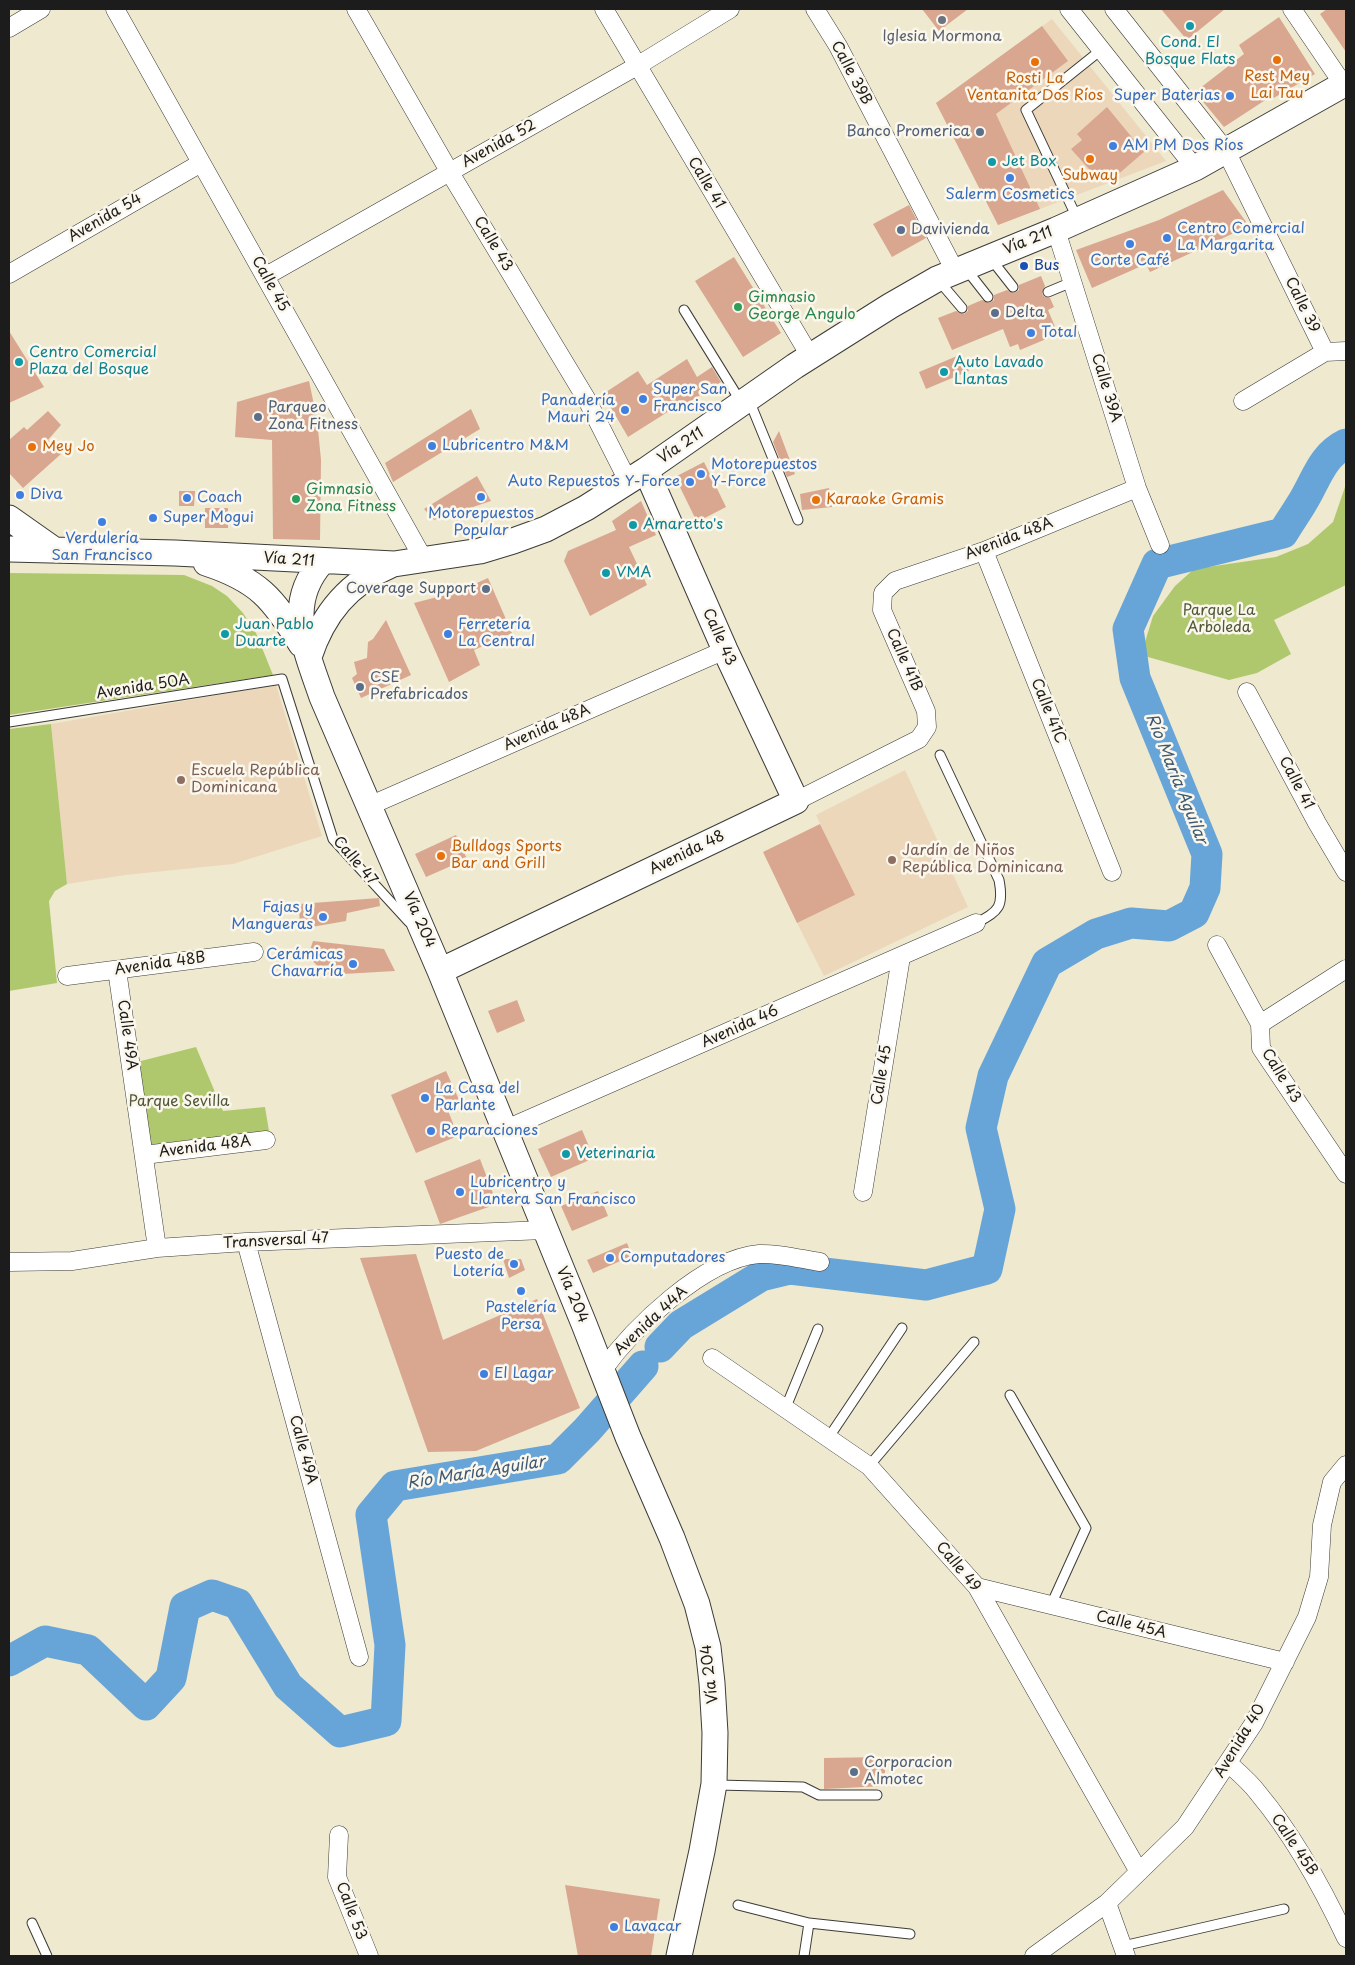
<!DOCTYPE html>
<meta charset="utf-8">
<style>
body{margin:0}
#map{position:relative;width:1355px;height:1965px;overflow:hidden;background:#eee9cf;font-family:"Playpen Sans",sans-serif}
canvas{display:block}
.frame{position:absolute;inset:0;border:10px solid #1c1c1c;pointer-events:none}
</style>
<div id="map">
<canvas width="1355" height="1965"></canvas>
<div class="frame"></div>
</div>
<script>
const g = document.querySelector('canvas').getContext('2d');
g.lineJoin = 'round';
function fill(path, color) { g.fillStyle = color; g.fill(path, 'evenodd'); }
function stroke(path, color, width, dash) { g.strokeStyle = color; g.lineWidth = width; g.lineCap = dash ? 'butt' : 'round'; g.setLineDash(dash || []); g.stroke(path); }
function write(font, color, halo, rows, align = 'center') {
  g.font = font + ' "Playpen Sans",sans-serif'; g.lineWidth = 5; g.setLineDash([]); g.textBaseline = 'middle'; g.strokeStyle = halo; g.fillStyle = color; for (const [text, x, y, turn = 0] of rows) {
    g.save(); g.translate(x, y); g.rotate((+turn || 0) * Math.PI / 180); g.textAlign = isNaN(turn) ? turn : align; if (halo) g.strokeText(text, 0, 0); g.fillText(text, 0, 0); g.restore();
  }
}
fill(new Path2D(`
 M1052 19 1166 161 998 225 936 103Z
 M276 685 322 836 233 864 125 875 67 884 51 724Z
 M905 770 968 907 824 976 797 923 854 895 816 815Z`), '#edd7bb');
fill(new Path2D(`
 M1346 484V585L1274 620 1291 654 1257 673 1229 680 1141 655 1153 616 1175 586 1194 569 1276 557 1308 544 1333 522Z
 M9 573 184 575 212 586 227 596 243 613 256 633 273 675 9 715Z
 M51 724 67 884 55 891 49 901 57 983 9 991V729Z
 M196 1047 223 1111 265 1107 269 1131 148 1145 137 1062Z`), '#afc86e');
stroke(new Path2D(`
 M660 1347 681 1325 761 1276 790 1269 926 1285 987 1269 1000 1209 981 1128 993 1076 1047 963 1096 934 1131 923 1169 926 1194 913 1205 888 1207 854 1135 678 1128 629 1157 564 1283 533C1289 523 1296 513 1302 503 1316 481 1321 456 1346 444
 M9 1661 45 1641 88 1650 146 1705 171 1678 185 1607 212 1595 238 1604 288 1686 340 1732 386 1721 390 1645 371 1515 395 1486 558 1459 587 1430 643 1366`), '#67a4d8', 31);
fill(new Path2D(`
 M922 9H968L939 31Z
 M1161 9H1225L1187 40Z
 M1327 9H1346V52L1320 14Z
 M1279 17 1315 74 1272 99 1270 97 1224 127 1195 92 1244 54 1239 45Z
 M1042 26 1068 61 996 114 1040 209 998 225 936 103Z
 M1107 107 1144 152 1115 177 1108 169 1098 179 1071 149 1082 140 1077 134Z
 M1223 190 1249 226 1150 272 1146 264 1092 288 1076 250 1159 220Z
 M909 205 926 238 892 257 873 224Z
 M734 257 781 333 743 357 695 281Z
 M1041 276 1045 286 1042 294 1045 297 1050 298 1054 307 1048 310 1058 334 1020 350 1018 344 1010 347 1003 329 952 350 938 318 956 311 964 314 968 311V306L982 300 989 303 994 300V295L1007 290 1014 293 1019 290V285Z
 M9 331 44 387 9 403Z
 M962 354 969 371 926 389 919 372Z
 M687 359 697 377 712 367 721 382 686 404 685 401 628 437 603 394 638 371 647 385Z
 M309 381 317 419 321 460 320 540 273 539 272 440 235 437 237 402Z
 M471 409 480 429 393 482 385 463Z
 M48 411 61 425 48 440 61 454 23 488 9 473V440L24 427 27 430Z
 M779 431 795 474 787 477 773 442Z
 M704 462 726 507 697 522 675 477Z
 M477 476 491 501 434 520 424 509Z
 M829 488 832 507 802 510 800 494Z
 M179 491H195L194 506H179Z
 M641 501 656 535 629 547 647 585 590 616 564 561 568 551 616 530 612 521Z
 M205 508H228V528H205Z
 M488 578 512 633 474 650 480 665 449 682 414 603 468 589V587Z
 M386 620 411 675 361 698 352 678 357 674 354 662 367 658 368 642 373 639Z
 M820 824 855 895 797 923 763 852Z
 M456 835 467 859 426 877 415 854Z
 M379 898 380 906 347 913 346 921 300 929 299 904Z
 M313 941 384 949 395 971 326 975 308 956Z
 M517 1000 525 1021 497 1033 488 1011Z
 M446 1071 460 1102 447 1108 458 1136 416 1153 391 1095Z
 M582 1130 594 1158 551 1177 538 1149Z
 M480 1159 497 1204 440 1224 424 1181Z
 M598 1191 608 1216 572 1231 561 1206Z
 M627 1243 632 1256 593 1273 587 1260Z
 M416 1254 443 1340 537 1299 580 1408 476 1451 428 1452 360 1258Z
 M503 1259H521L525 1270 509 1278Z
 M885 1757V1786L824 1789V1758Z
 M565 1885 660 1899 651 1956H578Z`), '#d9a790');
const lane = new Path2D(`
 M1078 220 1026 110 1101 50
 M991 259 1013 287
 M966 269 988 297
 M939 281 962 308
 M1048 292 1072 282
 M684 310 741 402
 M749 400 798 520
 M9 722 282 679 333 839 409 922
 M940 755 999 880C1004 906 999 912 976 923
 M1010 1395 1086 1528 1051 1605
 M786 1407 818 1329
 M829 1437 902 1328
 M869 1466 974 1342
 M717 1785 803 1787 819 1795H877
 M738 1905 809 1923 804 1956
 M32 1923 47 1956
 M809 1923 910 1934
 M1123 1946 1284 1909`);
const street = new Path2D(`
 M115 9 424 560
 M356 9 449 171 587 400 628 481
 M604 9 810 356
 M815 9 838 46 955 271
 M1069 9 1195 168
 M1114 9 1226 151 1325 352
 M1292 9 1343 84
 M9 28 41 9
 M1056 230 1137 488 1160 545
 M9 274 201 163
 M266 276 637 66 730 9
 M1243 401 1325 352 1346 351
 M984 551 1112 872
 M1247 692 1317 823 1346 872
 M796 801 919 739 927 727 926 711 882 610 883 593 895 581 984 551 1137 488
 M369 806 725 650
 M1217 945 1260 1024 1261 1048 1346 1174
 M117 970 157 1248
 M67 976 254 952
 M1260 1024 1346 969
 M504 1130 976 923
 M144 1155 266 1140
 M863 1192 901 957
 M246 1242 359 1657
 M9 1262 72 1261 157 1248 246 1242 545 1230
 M712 1358 869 1466 977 1587 1139 1872
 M602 1371C633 1328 703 1259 759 1254 778 1253 801 1259 820 1262
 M977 1587 1285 1662
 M1228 1763C1238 1772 1250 1782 1258 1793 1294 1836 1322 1887 1346 1938
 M339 1835 337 1877 369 1956
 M1107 1903 1126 1956
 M1034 1956 1107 1903 1185 1827 1254 1723 1307 1617 1319 1577 1322 1525 1332 1482 1346 1465`);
const secondary = new Path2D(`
 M9 518 53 549
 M9 549 175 553 394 564 480 551 513 541 546 529 586 508 646 470 795 366 890 306 937 279 1056 230 1195 168 1346 83
 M322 562C284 604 306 650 322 697L440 971 584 1324 628 1437 672 1538 697 1604 708 1647 712 1683 715 1733 714 1784 702 1851 679 1956
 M206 563C258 580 273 598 301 644
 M309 657C323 614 348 583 391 565
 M440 971 796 801 725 650 646 470`);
stroke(lane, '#3c3b37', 11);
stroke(street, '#3c3b37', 19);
stroke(secondary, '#3c3b37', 27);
stroke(lane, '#fff', 9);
stroke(street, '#fff', 18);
stroke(secondary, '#fff', 25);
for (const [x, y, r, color] of [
 [942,20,5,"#6b7280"],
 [1190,26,5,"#0f9aa8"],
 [1277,60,5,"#e8710a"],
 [1035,62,5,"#e8710a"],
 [1230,96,5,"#3f7fe0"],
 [980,132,5,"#5c6f8a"],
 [1113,146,5,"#3f7fe0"],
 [1090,159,5,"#e8710a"],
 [992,162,5,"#0f9aa8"],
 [1010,178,5,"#3f7fe0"],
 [901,230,5,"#5c6f8a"],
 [1167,238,5,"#3f7fe0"],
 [1130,244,5,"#3f7fe0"],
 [1024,266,5,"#1a4fb4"],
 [738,307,5,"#2e9e5b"],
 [995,313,5,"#5c6f8a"],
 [1031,333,5,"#3f7fe0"],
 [19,362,5,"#0f9aa8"],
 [944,372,5,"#0f9aa8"],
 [643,399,5,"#3f7fe0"],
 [625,410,5,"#3f7fe0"],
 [258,417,5,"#5c6f8a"],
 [432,446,5,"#3f7fe0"],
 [32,447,5,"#e8710a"],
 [701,474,5,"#3f7fe0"],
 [690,482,5,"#3f7fe0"],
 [20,495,5,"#3f7fe0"],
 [481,497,5,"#3f7fe0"],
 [187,498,5,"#3f7fe0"],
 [296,499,5,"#2e9e5b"],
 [816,500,5,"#e8710a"],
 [153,518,5,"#3f7fe0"],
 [102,522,5,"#3f7fe0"],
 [633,525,5,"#0f9aa8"],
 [606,573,5,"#0f9aa8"],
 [486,589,5,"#5c6f8a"],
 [225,634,5,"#0f9aa8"],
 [448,634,5,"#3f7fe0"],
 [360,687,5,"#5c6f8a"],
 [181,780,5,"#8d6e63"],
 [441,856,5,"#e8710a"],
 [892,860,5,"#8d6e63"],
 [323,917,5,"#3f7fe0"],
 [353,964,5,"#3f7fe0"],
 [425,1098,5,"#3f7fe0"],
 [431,1131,5,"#3f7fe0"],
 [566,1154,5,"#0f9aa8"],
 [460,1192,5,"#3f7fe0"],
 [610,1258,5,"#3f7fe0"],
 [514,1264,5,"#3f7fe0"],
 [521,1291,5,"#3f7fe0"],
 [484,1374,5,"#3f7fe0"],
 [854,1772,5,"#5c6f8a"],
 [614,1927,5,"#3f7fe0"]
]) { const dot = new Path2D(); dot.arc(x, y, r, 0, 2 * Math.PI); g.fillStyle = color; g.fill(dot); stroke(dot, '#fbf7ec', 2); }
write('15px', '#5b616d', '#fbf7ec', [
 ["Iglesia Mormona",942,37]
]);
write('15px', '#0d838f', '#fbf7ec', [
 ["Cond. El",1190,43,"center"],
 ["Bosque Flats",1190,60,"center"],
 ["Jet Box",1002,162],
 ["Centro Comercial",29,353],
 ["Plaza del Bosque",29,370],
 ["Auto Lavado",954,363],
 ["Llantas",954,380],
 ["Amaretto's",643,525],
 ["VMA",616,573],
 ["Juan Pablo",235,625],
 ["Duarte",235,642],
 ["Veterinaria",576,1154]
], 'left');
write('15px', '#1c1c1c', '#fbf7ec', [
 ["Calle 39B",851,73,62],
 ["Avenida 52",499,144,-29],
 ["Calle 41",706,183,59],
 ["Avenida 54",105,218,-30],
 ["Vía 211",1028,241,-22],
 ["Calle 43",493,244,59],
 ["Calle 45",270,284,61],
 ["Calle 39",1302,305,64],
 ["Calle 39A",1106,388,73],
 ["Vía 211",681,446,-34],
 ["Avenida 48A",1009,539,-21],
 ["Vía 211",289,560,4],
 ["Calle 43",719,637,66],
 ["Calle 41B",904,660,66],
 ["Avenida 50A",143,687,-9],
 ["Calle 41C",1048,711,68],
 ["Avenida 48A",547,728,-24],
 ["Calle 41",1296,783,62],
 ["Avenida 48",687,853,-26],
 ["Calle 47",355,861,49],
 ["Vía 204",419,920,66],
 ["Avenida 48B",160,964,-8],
 ["Avenida 46",740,1027,-24],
 ["Calle 49A",127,1035,82],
 ["Calle 45",882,1075,-81],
 ["Calle 43",1281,1076,58],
 ["Avenida 48A",205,1147,-7],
 ["Transversal 47",276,1241,-3],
 ["Vía 204",572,1295,67],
 ["Avenida 44A",651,1321,-43],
 ["Calle 49A",303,1450,75],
 ["Calle 49",958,1567,50],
 ["Calle 45A",1131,1625,14],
 ["Vía 204",710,1674,-97],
 ["Avenida 40",1240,1741,-59],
 ["Calle 45B",1294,1845,56],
 ["Calle 53",351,1911,69]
]);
write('15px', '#c56008', '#fbf7ec', [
 ["Rest Mey",1277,77],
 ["Lai Tau",1277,94],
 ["Rosti La",1035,79],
 ["Ventanita Dos Ríos",1035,96],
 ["Subway",1090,176],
 ["Mey Jo",42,447,"left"],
 ["Karaoke Gramis",826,500,"left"],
 ["Bulldogs Sports",451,847,"left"],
 ["Bar and Grill",451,864,"left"]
]);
write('15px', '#366cbe', '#fbf7ec', [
 ["Super Baterias",1220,96,"right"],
 ["AM PM Dos Ríos",1123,146],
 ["Salerm Cosmetics",1010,195,"center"],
 ["Centro Comercial",1177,229],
 ["La Margarita",1177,246],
 ["Corte Café",1130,261,"center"],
 ["Total",1041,333],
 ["Super San",653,390],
 ["Francisco",653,407],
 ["Panadería",615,401,"right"],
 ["Mauri 24",615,418,"right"],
 ["Lubricentro M&M",442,446],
 ["Motorepuestos",711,465],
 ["Y-Force",711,482],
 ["Auto Repuestos Y-Force",680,482,"right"],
 ["Diva",30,495],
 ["Coach",197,498],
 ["Motorepuestos",481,514,"center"],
 ["Popular",481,531,"center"],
 ["Super Mogui",163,518],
 ["Verdulería",102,539,"center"],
 ["San Francisco",102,556,"center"],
 ["Ferretería",458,625],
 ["La Central",458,642],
 ["Fajas y",313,908,"right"],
 ["Mangueras",313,925,"right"],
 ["Cerámicas",343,955,"right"],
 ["Chavarría",343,972,"right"],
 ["La Casa del",435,1089],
 ["Parlante",435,1106],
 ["Reparaciones",441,1131],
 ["Lubricentro y",470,1183],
 ["Llantera San Francisco",470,1200],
 ["Puesto de",504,1255,"right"],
 ["Lotería",504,1272,"right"],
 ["Computadores",620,1258],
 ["Pastelería",521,1308,"center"],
 ["Persa",521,1325,"center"],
 ["El Lagar",494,1374],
 ["Lavacar",624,1927]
], 'left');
write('15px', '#4e5e75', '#fbf7ec', [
 ["Banco Promerica",970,132,"right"],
 ["Davivienda",911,230],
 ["Delta",1005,313],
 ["Parqueo",268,408],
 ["Zona Fitness",268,425],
 ["Coverage Support",476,589,"right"],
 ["CSE",370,678],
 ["Prefabricados",370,695],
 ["Corporacion",864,1763],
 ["Almotec",864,1780]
], 'left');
write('15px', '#164399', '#fbf7ec', [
 ["Bus",1034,266]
], 'left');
write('15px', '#27864d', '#fbf7ec', [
 ["Gimnasio",748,298],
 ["George Angulo",748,315],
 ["Gimnasio",306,490],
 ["Zona Fitness",306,507]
], 'left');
write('15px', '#4f5839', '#fbf7ec', [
 ["Parque La",1219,611],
 ["Arboleda",1219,628],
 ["Parque Sevilla",179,1102]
]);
write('15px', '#785e54', '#fbf7ec', [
 ["Escuela República",191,771],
 ["Dominicana",191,788],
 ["Jardín de Niños",902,851],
 ["República Dominicana",902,868]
], 'left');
write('italic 16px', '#3e5971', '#fbf7ec', [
 ["Río María Aguilar",1176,779,68],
 ["Río María Aguilar",476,1473,-9]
]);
</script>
